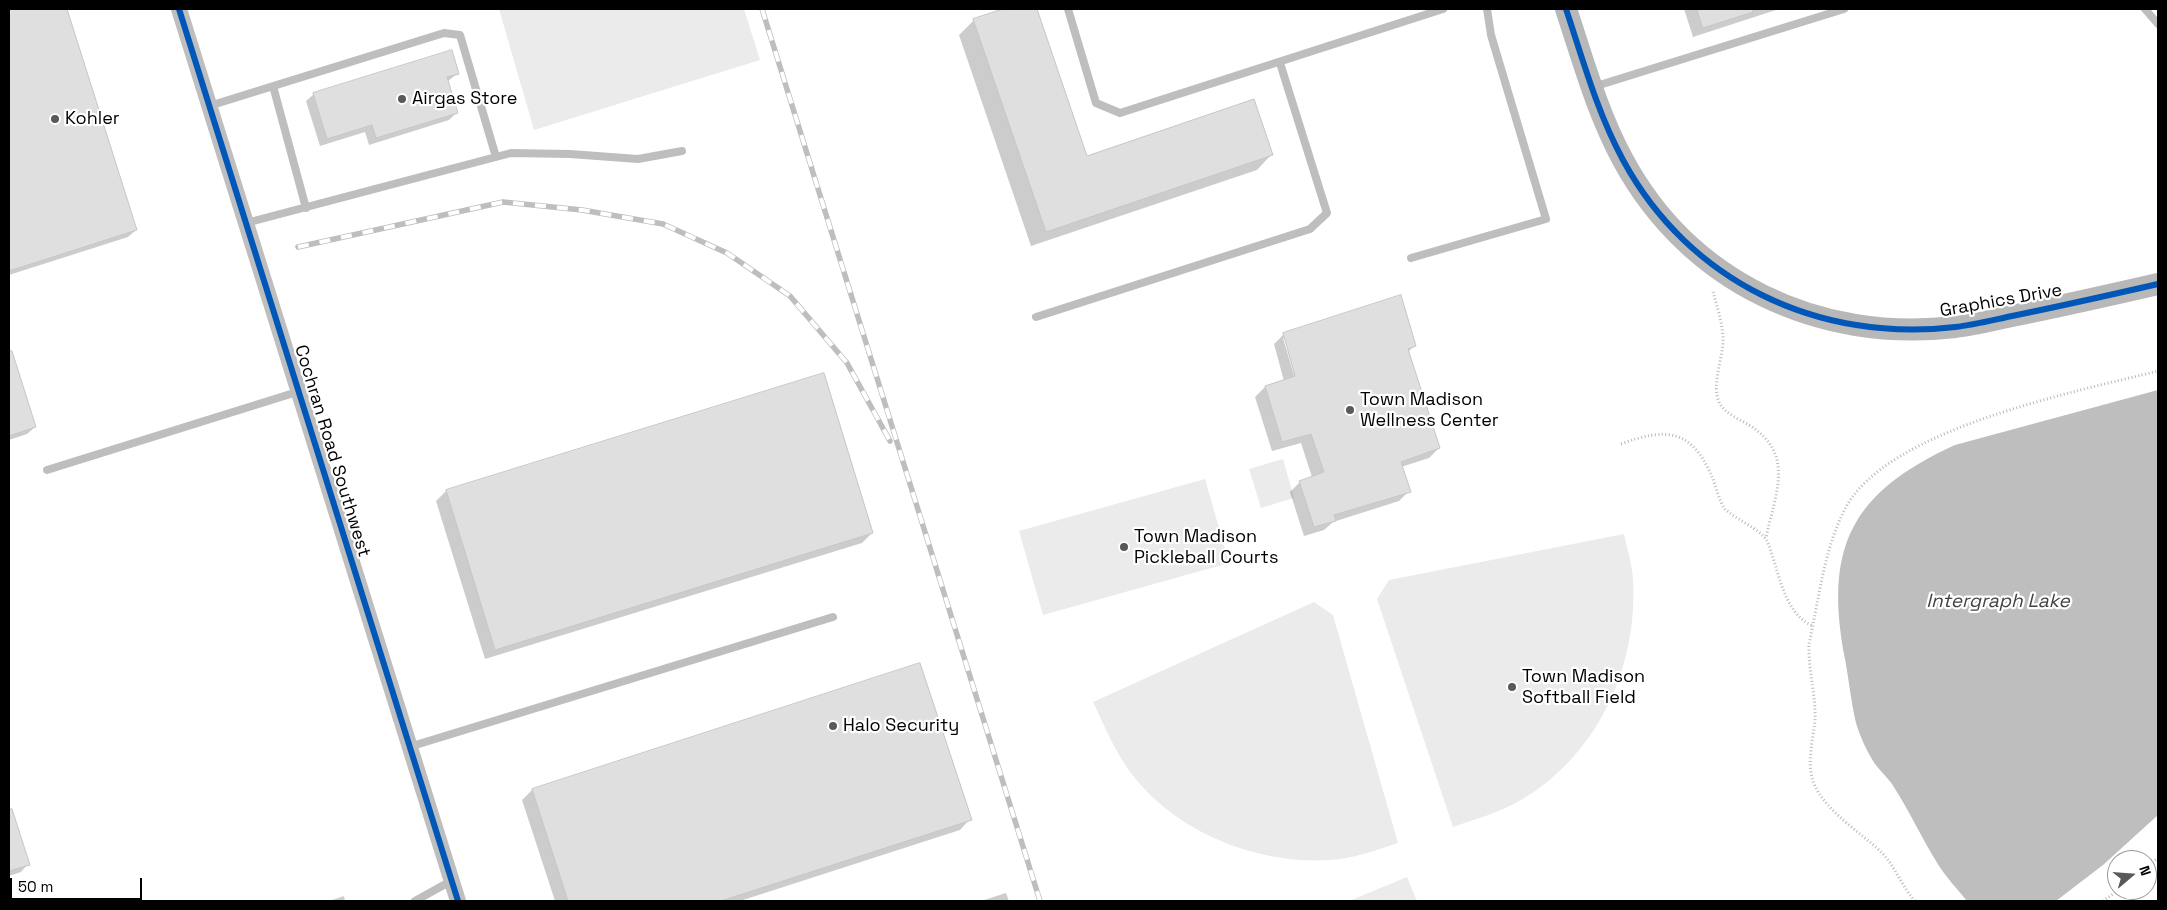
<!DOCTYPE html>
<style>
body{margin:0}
#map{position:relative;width:2167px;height:910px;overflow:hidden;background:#fff;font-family:"Space Grotesk",sans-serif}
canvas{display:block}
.frame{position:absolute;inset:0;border:10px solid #000;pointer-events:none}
.north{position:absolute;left:2107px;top:850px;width:50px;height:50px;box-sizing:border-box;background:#fff;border:1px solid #999;border-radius:50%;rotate:72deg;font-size:14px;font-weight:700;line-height:20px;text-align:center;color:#000}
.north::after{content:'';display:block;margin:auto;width:18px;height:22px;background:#595959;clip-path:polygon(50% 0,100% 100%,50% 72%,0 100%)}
.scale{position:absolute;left:10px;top:878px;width:132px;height:22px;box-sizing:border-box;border:2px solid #000;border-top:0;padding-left:6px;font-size:15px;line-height:18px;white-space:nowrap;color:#000;-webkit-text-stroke:4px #fff;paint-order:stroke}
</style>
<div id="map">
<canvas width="2167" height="910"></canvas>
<div class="frame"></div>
<div class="north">N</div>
<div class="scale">50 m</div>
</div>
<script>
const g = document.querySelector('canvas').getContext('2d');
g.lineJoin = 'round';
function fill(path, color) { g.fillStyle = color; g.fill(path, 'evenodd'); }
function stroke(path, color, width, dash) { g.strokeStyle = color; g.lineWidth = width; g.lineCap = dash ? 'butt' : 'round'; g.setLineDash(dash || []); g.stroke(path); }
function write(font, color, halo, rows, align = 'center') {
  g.font = font + ' "Space Grotesk",sans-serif'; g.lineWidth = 4.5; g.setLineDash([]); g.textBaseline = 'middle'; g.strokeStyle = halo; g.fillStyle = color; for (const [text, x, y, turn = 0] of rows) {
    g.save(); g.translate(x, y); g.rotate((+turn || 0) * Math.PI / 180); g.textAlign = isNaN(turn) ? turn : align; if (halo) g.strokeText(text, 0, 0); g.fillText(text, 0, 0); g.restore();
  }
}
fill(new Path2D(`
 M499 9H744L760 60 534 130Z
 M1283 459 1294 498 1261 508 1249 469Z
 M1205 479 1229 563 1043 615 1019 531Z
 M1624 534C1627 548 1632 564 1633 579 1638 666 1599 753 1523 799 1501 812 1476 819 1453 827L1377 599 1389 580Z
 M1314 602 1333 615 1398 843C1376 850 1353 859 1329 860 1253 865 1166 828 1124 763 1112 744 1103 723 1093 702Z
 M1407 877 1417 901H1349Z`), '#ebebeb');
fill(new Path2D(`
 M2158 390V815L2103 865 2056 901H1967C1958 890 1947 878 1939 866 1922 839 1909 810 1892 784 1887 777 1880 771 1875 764 1867 752 1860 736 1856 723 1851 702 1849 680 1845 659 1824 548 1850 493 1955 445Z`), '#bebebe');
fill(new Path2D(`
 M9 9H65L136 230 128 237 9 275Z
 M1007 9H1035L1086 158 1271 155 1257 170 1031 246 959 35 974 20Z
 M1684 9H1779L1693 37Z
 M458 73 447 82 456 113 449 120 369 145 365 132 320 146 306 101 314 94Z
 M1284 334 1414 346 1408 352 1439 448 1429 458 1401 467 1409 491 1399 501 1333 522 1324 530 1304 536 1290 492 1300 482 1312 477 1301 443 1272 451 1255 397 1265 387 1284 381 1274 344ZM1283 338H1286L1298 381 1296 382Z
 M9 345 35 427 27 434 9 440Z
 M823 375 872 533 862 543 485 659 436 501 446 491Z
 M919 664 970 819 960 830 740 901H555L522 800 532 790Z
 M9 805 28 864 21 872 9 876Z
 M1006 893 1009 901H981Z
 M344 896 345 901H329Z`), '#0003');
const building = new Path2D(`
 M9 9H67L137 230 9 271Z
 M1003 9H1037L1087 156 1254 99 1273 155 1046 232 973 19Z
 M1697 9H1752L1753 12 1703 28Z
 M452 50 459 74 447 77 458 113 376 138 372 125 327 139 313 93Z
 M1401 295 1416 346 1408 349 1440 448 1401 462 1411 492 1334 515 1336 521 1314 527 1299 481 1324 472 1311 434 1282 442 1265 386 1295 376 1283 333Z
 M9 351H12L36 427 9 436Z
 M824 373 873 533 495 650 446 490Z
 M920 663 972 820 721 901H568L532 789Z
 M12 809 30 865 9 871V810Z`);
fill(building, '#dfdfdf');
stroke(building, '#c6c6c6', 1);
stroke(new Path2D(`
 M1713 292C1717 306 1722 322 1723 337 1724 357 1711 383 1719 402 1724 413 1739 419 1749 425 1796 454 1775 494 1766 538
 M1621 444C1666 427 1692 429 1712 477 1716 486 1719 501 1725 509 1735 519 1762 530 1767 541 1779 568 1782 613 1813 626
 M2147 867 2158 858
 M1915 901C1902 887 1896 868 1883 854 1861 832 1827 813 1814 784 1806 763 1813 741 1815 720 1816 694 1808 670 1809 644 1819 599 1824 549 1845 509 1886 429 2075 392 2158 371
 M2103 901 2119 890`), '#b9b9b9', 3, [1, 2.5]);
stroke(new Path2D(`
 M1068 9 1096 103 1120 113 1443 9
 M2145 9 2158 24
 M273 86 306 208
 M1593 87 1844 9
 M209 106 444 33 460 35 496 157
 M246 223 511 153 570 154 638 159 682 151
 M1411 258 1546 219 1491 35 1487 9
 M1036 317 1310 229 1327 213 1280 63
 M47 470 297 392
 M409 747 833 617
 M415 901 451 881`), '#bebebe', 8);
stroke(new Path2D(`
 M179 9 458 901`), '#bebebe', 16);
stroke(new Path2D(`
 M1566 9C1583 60 1597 112 1623 160 1689 282 1818 343 1955 327 1974 325 1993 320 2012 316 2061 306 2110 295 2158 284`), '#b8b8b8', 22);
const rail = new Path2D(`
 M762 9 1040 901
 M298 247 503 202 582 210 663 224 727 253 790 296 847 363 890 441`);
stroke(rail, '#bebebe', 5.5);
stroke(rail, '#fff', 4, [11]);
stroke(new Path2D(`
 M179 9 458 901
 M1566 9C1583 60 1597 112 1623 160 1689 282 1818 343 1955 327 1974 325 1993 320 2012 316 2061 306 2110 295 2158 284`), '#0057b8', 6);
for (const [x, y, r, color] of [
 [402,99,5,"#595959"],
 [55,119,5,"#595959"],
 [1350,410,5,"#595959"],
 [1124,547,5,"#595959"],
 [1512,687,5,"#595959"],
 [833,726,5,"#595959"]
]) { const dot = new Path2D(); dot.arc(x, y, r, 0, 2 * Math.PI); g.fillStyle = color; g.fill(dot); stroke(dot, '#fff', 2); }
write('18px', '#000', '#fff', [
 ["Airgas Store",412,99],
 ["Kohler",65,119],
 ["Town Madison",1360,400],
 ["Wellness Center",1360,421],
 ["Town Madison",1134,537],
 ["Pickleball Courts",1134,558],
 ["Town Madison",1522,677],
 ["Softball Field",1522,698],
 ["Halo Security",843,726]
], 'left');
write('18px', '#000', '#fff', [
 ["Graphics Drive",2001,301,-10],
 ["Cochran Road Southwest",332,451,73]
]);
write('italic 19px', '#434343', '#fff', [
 ["Intergraph Lake",1998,602]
]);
</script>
